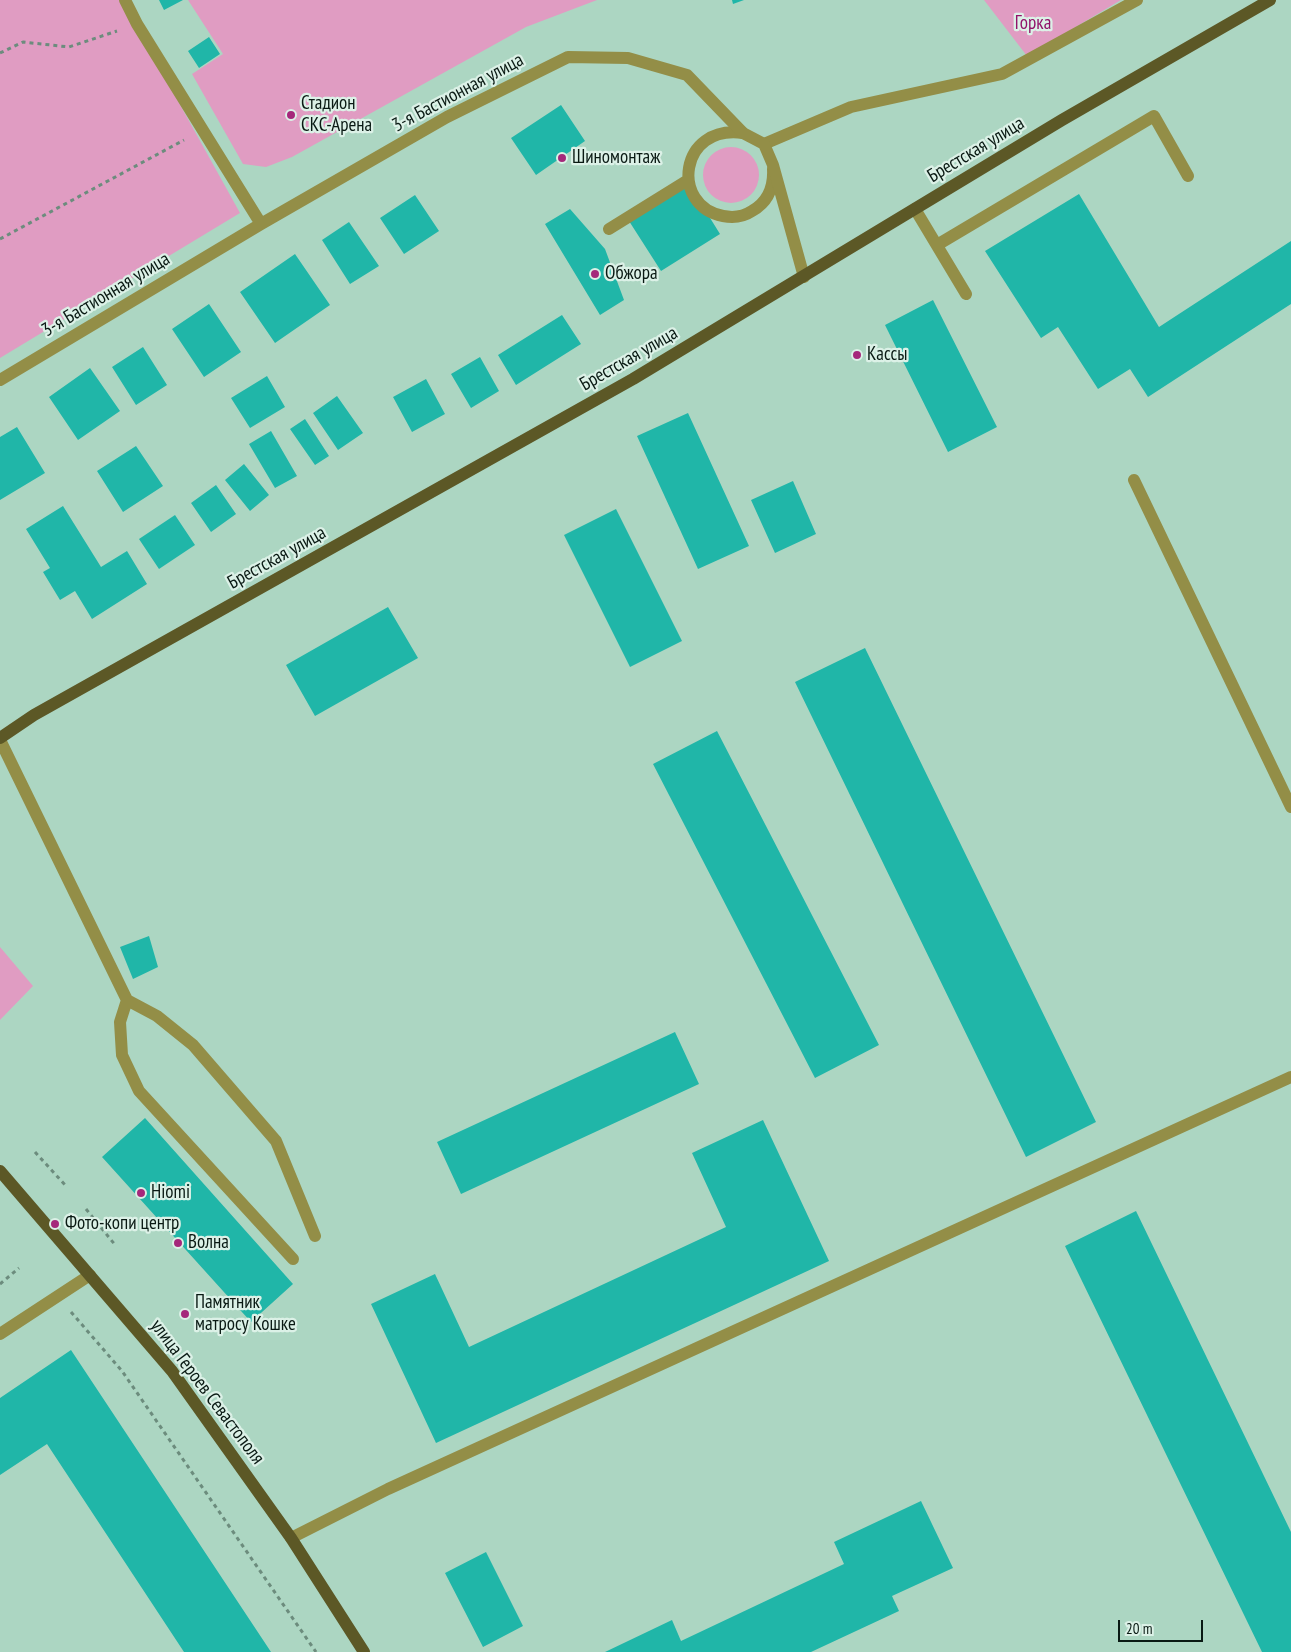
<!DOCTYPE html>
<meta charset="utf-8">
<style>
body{margin:0}
#map{position:relative;width:1291px;height:1652px;overflow:hidden;background:#acd6c2;font-family:"PT Sans Narrow",sans-serif}
canvas{display:block}
.scale{position:absolute;left:1118px;top:1620px;width:85px;height:22px;box-sizing:border-box;border:2px solid #091913;border-top:0;padding-left:6px;font-size:15px;line-height:18px;white-space:nowrap;color:#091913;-webkit-text-stroke:4px #dcf1e7;paint-order:stroke}
</style>
<div id="map">
<canvas width="1291" height="1652"></canvas>
<div class="scale">20 m</div>
</div>
<script>
const g = document.querySelector('canvas').getContext('2d');
g.lineJoin = 'round';
function fill(path, color) { g.fillStyle = color; g.fill(path, 'evenodd'); }
function stroke(path, color, width, dash) { g.strokeStyle = color; g.lineWidth = width; g.lineCap = dash ? 'butt' : 'round'; g.setLineDash(dash || []); g.stroke(path); }
function write(font, color, halo, rows, align = 'center') {
  g.font = font + ' "PT Sans Narrow",sans-serif'; g.lineWidth = 4.5; g.setLineDash([]); g.textBaseline = 'middle'; g.strokeStyle = halo; g.fillStyle = color; for (const [text, x, y, turn = 0] of rows) {
    g.save(); g.translate(x, y); g.rotate((+turn || 0) * Math.PI / 180); g.textAlign = isNaN(turn) ? turn : align; if (halo) g.strokeText(text, 0, 0); g.fillText(text, 0, 0); g.restore();
  }
}
fill(new Path2D(`
 M0 0H122L240 213 0 358Z
 M188 0H597L526 27 292 157 266 167 243 164 192 74 223 54Z
 M984 0H1121L1027 56Z
 M703 175a28 28 0 1 1 56 0a28 28 0 1 1-56 0Z
 M0 947 33 986 0 1020Z`), '#e09cc2');
fill(new Path2D(`
 M159 0H183L164 10Z
 M732 0H744L733 4Z
 M209 37 220 54 199 68 188 51Z
 M561 105 585 141 536 175 511 138Z
 M689 184 720 234 661 271 629 221Z
 M1079 194 1159 327 1291 241V304L1148 397 1130 369 1098 389 1058 327 1041 338 985 251Z
 M415 195 439 231 404 254 380 218Z
 M570 209 605 249 624 300 600 315 545 224Z
 M349 222 379 266 350 284 322 240Z
 M295 254 330 305 275 343 240 292Z
 M933 300 997 427 948 452 885 325Z
 M209 304 241 352 204 377 172 329Z
 M562 315 581 344 516 385 498 355Z
 M143 347 167 385 136 405 112 367Z
 M480 357 499 391 471 408 451 374Z
 M90 368 120 411 78 440 49 397Z
 M267 376 285 407 250 428 231 398Z
 M426 379 445 414 412 432 393 397Z
 M337 396 363 433 338 450 313 413Z
 M688 413 749 546 698 569 637 436Z
 M305 419 329 456 315 465 290 429Z
 M17 427 45 473 0 500V437Z
 M271 431 297 476 275 488 249 444Z
 M136 446 163 486 123 512 97 471Z
 M244 464 269 495 250 511 225 480Z
 M793 481 816 534 775 553 751 500Z
 M216 485 236 514 211 532 191 503Z
 M63 506 101 567 127 551 147 584 92 619 75 591 60 600 43 572 50 568 26 529Z
 M616 509 682 641 630 667 564 535Z
 M175 515 195 545 159 569 139 539Z
 M388 607 418 658 315 716 286 665Z
 M865 648 1096 1122 1026 1157 795 682Z
 M717 731 879 1045 815 1078 653 764Z
 M149 936 158 967 133 979 120 947Z
 M675 1032 699 1084 461 1194 437 1142Z
 M145 1118 293 1284 251 1322 102 1157Z
 M763 1120 829 1261 436 1443 371 1304 435 1274 469 1347 726 1227 692 1153Z
 M1136 1211 1291 1532V1652H1262L1065 1246Z
 M71 1350 271 1652H184L47 1444 0 1475V1398Z
 M921 1501 953 1568 892 1596 899 1611 811 1652H605L672 1620 681 1641 844 1564 834 1542Z
 M486 1552 523 1626 483 1647 445 1573Z`), '#20b6a8');
stroke(new Path2D(`
 M0 53 23 42 69 47 117 31
 M0 239 184 140
 M35 1152 66 1186
 M86 1209 116 1246
 M0 1284 19 1268
 M71 1312 122 1371 316 1652`), '#6c8c7d', 3, [4, 4]);
stroke(new Path2D(`
 M743 133C679 124 670 206 723 216 733 218 743 217 752 211 768 202 774 187 773 169
 M764 144 851 107 1002 74 1137 0
 M915 209 966 294
 M609 229 688 180
 M937 245 1154 116 1188 176
 M1134 480 1291 807
 M0 740 127 1000 120 1022 122 1055 139 1091 293 1259
 M127 1000 157 1016 193 1045 276 1141 315 1236
 M291 1538 388 1489 1291 1077`), '#938e47', 12);
stroke(new Path2D(`
 M125 0 137 24 261 224
 M0 380 261 224 447 117 568 57 628 58 687 75 743 133 764 144 773 165 804 277
 M0 1334 90 1275`), '#938e47', 12);
stroke(new Path2D(`
 M0 738 34 715 633 379 1062 120 1270 0
 M0 1171 172 1371 291 1538 364 1652`), '#5c5826', 12);
for (const [x, y, r, color] of [
 [291,115,5,"#a5287b"],
 [562,158,5,"#a5287b"],
 [595,274,5,"#a5287b"],
 [857,355,5,"#a5287b"],
 [141,1193,5,"#a5287b"],
 [55,1224,5,"#a5287b"],
 [178,1243,5,"#a5287b"],
 [185,1314,5,"#a5287b"]
]) { const dot = new Path2D(); dot.arc(x, y, r, 0, 2 * Math.PI); g.fillStyle = color; g.fill(dot); stroke(dot, '#dcf1e7', 2); }
write('19px', '#91126a', '#dcf1e7', [
 ["Горка",1033,24]
]);
write('19px', '#091913', '#dcf1e7', [
 ["3-я Бастионная улица",458,93,-28],
 ["Брестская улица",976,150,-31],
 ["3-я Бастионная улица",106,295,-31],
 ["Брестская улица",629,359,-30],
 ["Брестская улица",277,558,-29],
 ["улица Героев Севастополя",207,1392,53]
]);
write('19px', '#091913', '#dcf1e7', [
 ["Стадион",301,104],
 ["СКС-Арена",301,126],
 ["Шиномонтаж",572,158],
 ["Обжора",605,274],
 ["Кассы",867,355],
 ["Hiomi",151,1193],
 ["Фото-копи центр",65,1224],
 ["Волна",188,1243],
 ["Памятник",195,1303],
 ["матросу Кошке",195,1325]
], 'left');
</script>
